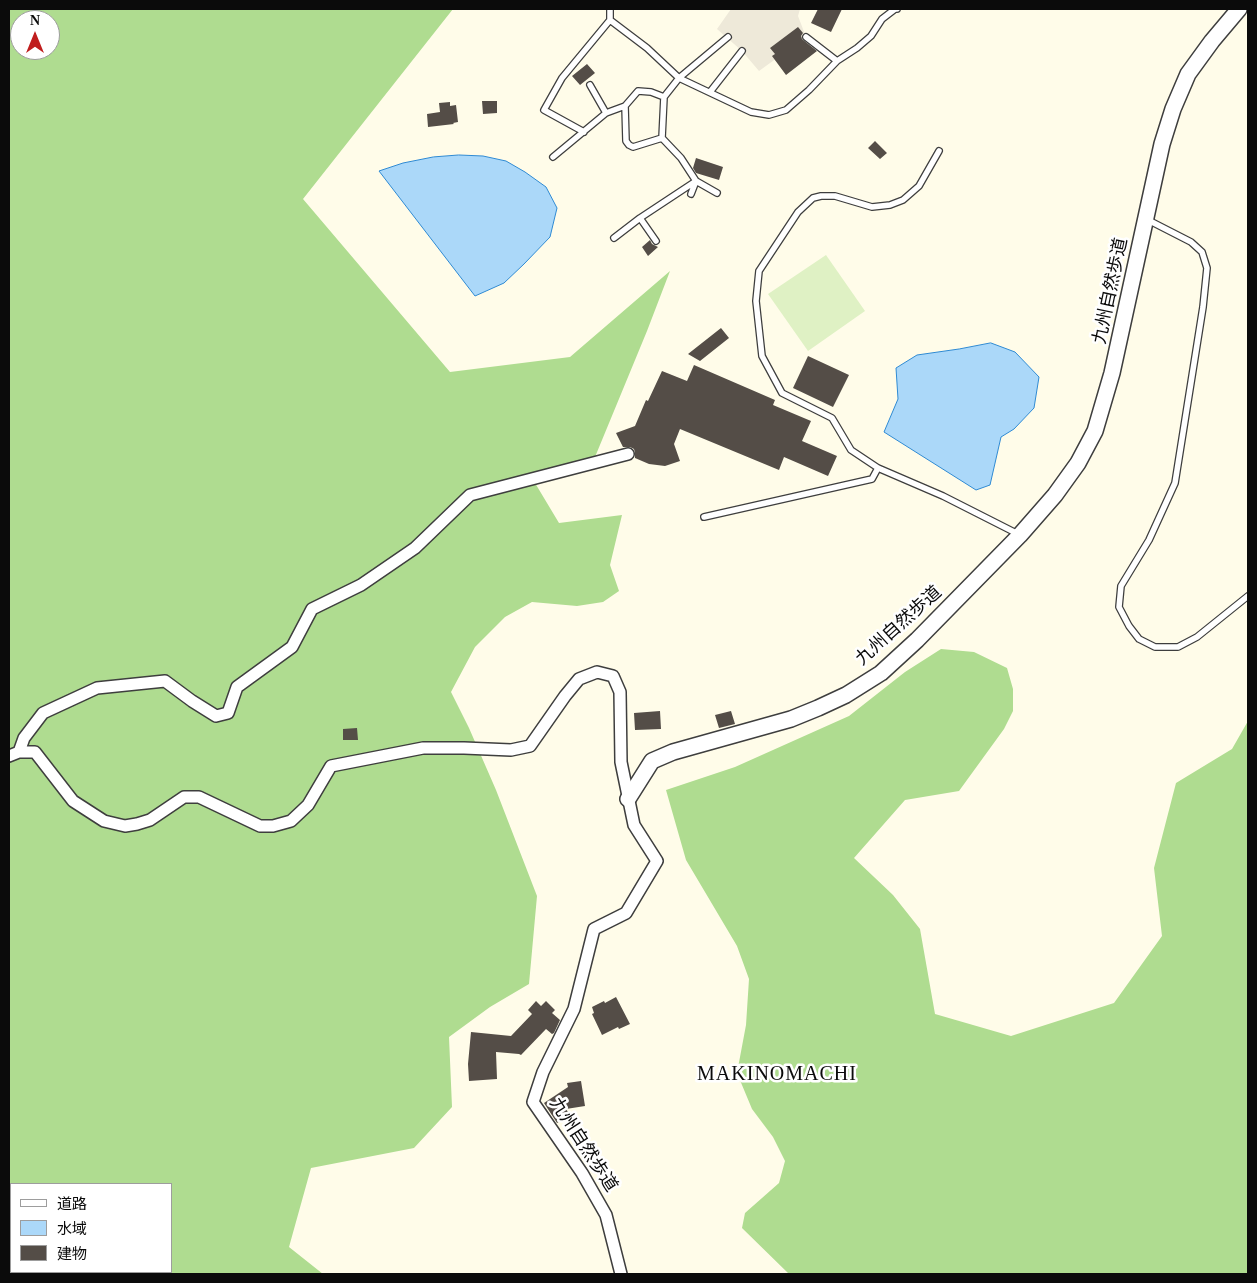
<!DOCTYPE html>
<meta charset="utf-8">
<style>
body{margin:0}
#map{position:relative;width:1257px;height:1283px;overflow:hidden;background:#fffce9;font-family:"Times New Roman","Noto Sans JP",serif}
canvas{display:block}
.frame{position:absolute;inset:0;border:10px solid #0b0b0b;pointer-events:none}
.legend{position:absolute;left:10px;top:1183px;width:162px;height:90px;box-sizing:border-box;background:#fff;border:1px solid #9d9d9d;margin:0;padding:6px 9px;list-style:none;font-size:15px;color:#0b0b0b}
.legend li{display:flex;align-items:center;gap:10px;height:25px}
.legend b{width:25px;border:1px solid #9d9d9d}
.north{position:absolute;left:10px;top:10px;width:50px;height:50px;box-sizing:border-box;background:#fff;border:1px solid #9d9d9d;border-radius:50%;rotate:0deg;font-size:14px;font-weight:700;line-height:20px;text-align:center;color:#0b0b0b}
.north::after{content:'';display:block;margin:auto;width:18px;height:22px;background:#c01e1e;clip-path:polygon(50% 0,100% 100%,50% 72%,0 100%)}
</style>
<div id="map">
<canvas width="1257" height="1283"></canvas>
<div class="frame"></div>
<ul class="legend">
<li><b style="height:6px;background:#fff"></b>道路</li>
<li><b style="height:14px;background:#abd8f9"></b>水域</li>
<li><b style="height:14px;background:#544d47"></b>建物</li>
</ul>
<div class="north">N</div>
</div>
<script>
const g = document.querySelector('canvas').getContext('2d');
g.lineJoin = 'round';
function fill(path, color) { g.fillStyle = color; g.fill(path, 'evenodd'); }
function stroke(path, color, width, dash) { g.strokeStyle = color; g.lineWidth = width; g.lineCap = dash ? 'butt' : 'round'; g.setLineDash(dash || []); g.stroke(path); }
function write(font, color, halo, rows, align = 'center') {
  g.font = font + ' "Times New Roman","Noto Sans JP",serif'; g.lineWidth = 5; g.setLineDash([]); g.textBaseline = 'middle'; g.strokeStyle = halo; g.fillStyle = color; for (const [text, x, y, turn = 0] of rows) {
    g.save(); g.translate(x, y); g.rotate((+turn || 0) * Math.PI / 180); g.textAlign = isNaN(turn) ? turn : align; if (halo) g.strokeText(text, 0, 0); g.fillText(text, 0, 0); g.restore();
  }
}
fill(new Path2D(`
 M9 9H453L303 199 450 372 570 357 670 271 647 331 595 457 535 483 559 523 622 515 610 565 619 591 603 602 577 606 532 602 505 617 475 647 451 692 469 728 496 790 537 896 529 984 490 1007 449 1037 452 1107 414 1148 311 1168 289 1247 323 1274H9ZM20 20H50V50H20ZM11 1184H171V1272H11Z
 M941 649 974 652 1007 668 1013 689V711L1004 729 959 791 905 800 854 858 893 895 920 929 935 1014 1011 1036 1114 1003 1162 936 1154 868 1176 783 1232 749 1248 721V1274H789L742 1228 745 1213 779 1183 785 1161 773 1137 752 1109 737 1073 746 1025 749 979 737 946 686 860 666 790 735 767 849 716 905 672Z`), '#afdc90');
fill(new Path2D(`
 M826 255 865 311 808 351 768 294Z`), '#dff1c4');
fill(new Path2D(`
 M731 9H800L798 16 806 37 759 71 742 51 717 29Z`), '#eee9d9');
const water = new Path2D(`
 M459 155 483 156 506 161 525 172 546 187 557 208 550 237 524 264 504 283 475 296 379 171 403 163 433 157Z
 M991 343 1015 352 1039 377 1034 408 1014 429 1001 437 990 485 976 490 884 432 898 399 896 368 917 355 959 349Z`);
fill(water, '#abd8f9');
stroke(water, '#2f8ad3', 1);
fill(new Path2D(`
 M818 9H842L831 32 811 23Z
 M798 27 803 33 801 36 802 39 817 51 786 75 772 56 775 54 770 48Z
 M587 64 595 73 580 85 572 76Z
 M482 101H497V113L483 114Z
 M450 102V106L456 105 458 122 453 123 454 124 428 127 427 114 440 112 439 103Z
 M875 141 887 153 880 159 868 148Z
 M696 158 723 167 719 180 696 173 693 168Z
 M650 240 652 244 658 247 648 256 642 247Z
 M721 328 729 338 700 361 688 354Z
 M808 356 849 375 833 407 793 388Z
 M694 365 775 400 773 405 811 421 802 441 837 456 828 476 784 457 779 470 680 429 674 444 680 461 665 466 649 464 635 458V453L634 449 630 447H623L616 433 635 426 646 400 648 401 662 371 687 381Z
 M660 711 661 729 635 730 634 713Z
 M731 711 735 724 719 728 715 715Z
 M357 728 358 740H343V729Z
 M616 997 630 1024 619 1029 618 1027 602 1035 592 1014 594 1013 592 1007 604 1001 605 1003Z
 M536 1001 541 1006 546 1001 555 1010 552 1013 560 1020 554 1033 552 1034 546 1029 521 1055 519 1054 496 1052 497 1079 469 1081 468 1064 471 1032 511 1036 532 1014 528 1010Z
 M581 1081 585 1106 566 1109 570 1115 557 1123 544 1103 568 1087 567 1083Z`), '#544d47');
const service = new Path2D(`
 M610 20 647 48 679 78 751 112 769 115 786 110 809 90 837 61 806 37
 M837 61 857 48 871 36 882 19 895 9H897
 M590 85 606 113
 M710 92 742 51
 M625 106 626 141 629 145 633 147 662 138
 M584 132 544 110 562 78 610 20V9
 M939 151 919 186 903 200 890 205 872 207 835 196H821L813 198 798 212 759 271 756 301 762 356 782 393 832 418 851 450 878 468 943 496 1020 535
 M553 157 606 113 625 106 638 91 651 92 664 97
 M691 194 696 181 717 193
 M640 218 656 241
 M1148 220 1191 242 1202 252 1207 268 1203 307 1175 483 1149 540 1121 586 1119 607 1129 626 1139 639 1155 647H1178L1197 637 1248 596
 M614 238 640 218 696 181 681 158 662 138 664 97 679 78 728 37
 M704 517 872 479 878 468`);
const minor = new Path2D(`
 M19 752 24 738 43 713 97 688 165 681 192 701 216 716 228 713 237 687 292 647 312 609 361 585 415 548 470 495 628 454
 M9 756 19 752H35L73 801 104 821 125 826 137 824 150 820 184 797H199L260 826H273L291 821 308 805 331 766 423 748H464L511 750 530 746 565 696 579 679 597 672 613 676 620 692 621 762 634 825 657 861 626 913 594 929 574 1009 543 1072 533 1102 582 1173 606 1215 621 1274`);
const tertiary = new Path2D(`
 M628 799 652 761 673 752 791 719 818 708 846 695 881 673 917 640 1020 535 1055 495 1078 463 1095 431 1112 373 1162 144 1173 109 1188 74 1212 41 1239 9`);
stroke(service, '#3e3e3e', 8);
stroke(minor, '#3e3e3e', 14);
stroke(tertiary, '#3e3e3e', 18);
stroke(service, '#fff', 5.5);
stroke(minor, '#fff', 11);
stroke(tertiary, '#fff', 15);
write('18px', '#0b0b0b', '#fff', [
 ["九州自然歩道",1111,291,-78],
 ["九州自然歩道",899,626,-42],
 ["九州自然歩道",583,1145,57]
]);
g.letterSpacing = '1px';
write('20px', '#0b0b0b', '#fff', [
 ["MAKINOMACHI",777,1075]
]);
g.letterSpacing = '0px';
</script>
